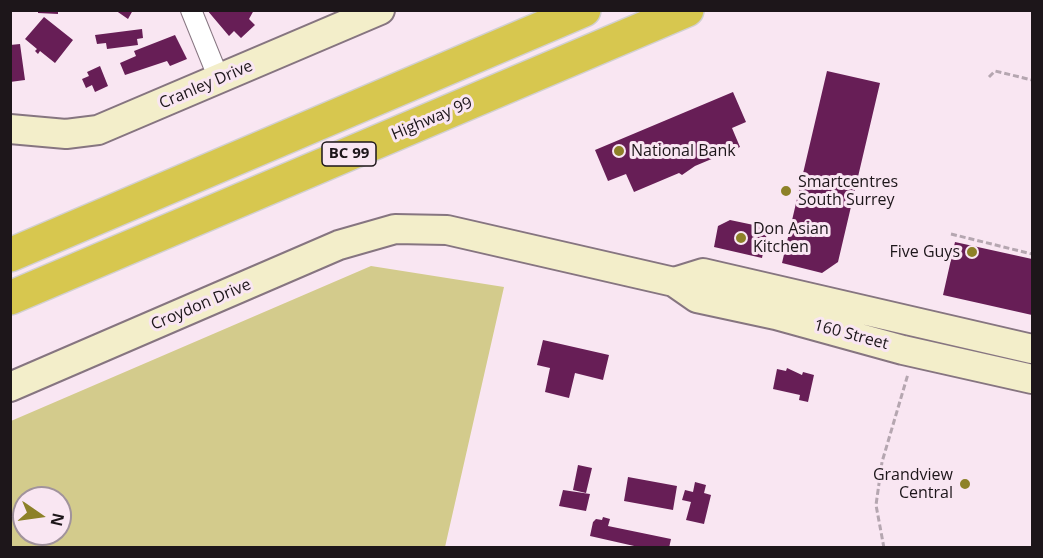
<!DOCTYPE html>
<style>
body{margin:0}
#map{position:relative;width:1043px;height:558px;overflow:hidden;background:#f9e6f2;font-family:"Open Sans",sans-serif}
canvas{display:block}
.frame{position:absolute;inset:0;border:12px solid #1d161a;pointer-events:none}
.north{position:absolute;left:12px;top:486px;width:60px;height:60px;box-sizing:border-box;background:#f9e6f2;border:2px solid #a1939c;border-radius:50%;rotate:103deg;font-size:16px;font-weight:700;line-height:24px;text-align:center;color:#1d161a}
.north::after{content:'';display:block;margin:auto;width:21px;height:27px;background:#8d8128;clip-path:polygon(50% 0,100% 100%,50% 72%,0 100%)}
</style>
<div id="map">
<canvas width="1043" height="558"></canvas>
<div class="frame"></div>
<div class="north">N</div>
</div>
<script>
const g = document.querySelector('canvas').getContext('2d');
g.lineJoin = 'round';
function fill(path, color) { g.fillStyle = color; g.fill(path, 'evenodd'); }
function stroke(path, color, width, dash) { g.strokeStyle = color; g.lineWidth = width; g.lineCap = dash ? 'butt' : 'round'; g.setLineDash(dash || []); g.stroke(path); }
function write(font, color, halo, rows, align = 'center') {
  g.font = font + ' "Open Sans",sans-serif'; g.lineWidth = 6; g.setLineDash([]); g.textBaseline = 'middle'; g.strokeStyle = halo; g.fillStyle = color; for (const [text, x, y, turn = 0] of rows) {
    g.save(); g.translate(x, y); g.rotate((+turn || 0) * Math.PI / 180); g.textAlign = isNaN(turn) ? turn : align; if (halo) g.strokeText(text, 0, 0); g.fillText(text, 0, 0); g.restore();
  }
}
fill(new Path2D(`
 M371 266 504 287 445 547H11V421ZM24 498H60V534H24Z`), '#d3cb8c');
fill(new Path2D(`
 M38 10H58V14L38 13Z
 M115 10H133L128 19Z
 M207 10H254L249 19 255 25 241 38 234 31 229 36Z
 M44 17 73 40 55 63 40 51 38 54 35 51 37 49 25 39Z
 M142 29 143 38 137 39 138 45 107 49 106 43 97 44 95 35Z
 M175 35 187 59 170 66 167 61 125 75 120 63 136 56 134 51Z
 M20 44 25 80 10 82V45Z
 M100 66 108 86 95 92 92 85 86 88 82 79 89 76 87 72Z
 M827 71 880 83 838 262 822 273 782 263Z
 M733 92 746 122 732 128 740 147 695 166 682 175 679 173 634 192 626 174 608 181 595 150Z
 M730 220 768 228 762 258 714 247 718 226Z
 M955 242 1032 259V315L943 295Z
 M543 340 609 355 603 380 575 373 569 398 545 392 550 368 537 365Z
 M787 368 802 375 803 372 814 375 808 402 799 400 800 395 773 389 777 369 786 371Z
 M578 465 592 468 586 493 573 490Z
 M628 477 677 486 673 510 624 501Z
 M695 482 706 485 704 493 711 495 704 524 686 520 691 502 682 500 685 490 693 492Z
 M563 490 590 494 586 511 559 506Z
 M603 517 610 519 608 526 671 539 669 548H643L590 536 593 522 596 519 602 520Z`), '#671e56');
const street = new Path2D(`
 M191 10 219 79`);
const secondary = new Path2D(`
 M10 129 66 134 98 130 380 10
 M674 282 703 273 1032 349
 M10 387 339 245 395 229 447 230 674 282 697 298 776 315 903 350 1032 379`);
const highway = new Path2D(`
 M10 255 584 10
 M10 298 687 10`);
stroke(street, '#867580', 22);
stroke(secondary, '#867580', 32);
stroke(highway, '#d2d0d1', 36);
stroke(new Path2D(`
 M989 77 995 71 1032 80
 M951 234 1032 254
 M884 548 876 505 882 462 908 374`), '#b5a6b0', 3, [6, 3]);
stroke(street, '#fff', 20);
stroke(secondary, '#f3eeca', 28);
stroke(highway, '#d7c74f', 33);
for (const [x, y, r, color] of [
 [619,151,6,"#8d8128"],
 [786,191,6,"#8d8128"],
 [741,238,6,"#8d8128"],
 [972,252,6,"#8d8128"],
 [965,484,6,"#8d8128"]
]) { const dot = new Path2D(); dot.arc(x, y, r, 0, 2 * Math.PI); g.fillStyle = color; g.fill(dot); stroke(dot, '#f9e6f2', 2); }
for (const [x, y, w] of [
 [349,154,54]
]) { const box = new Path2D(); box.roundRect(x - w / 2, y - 12, w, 24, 4.5); g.fillStyle = '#f9e6f2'; g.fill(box); stroke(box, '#1d161a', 1.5); }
write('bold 15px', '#1d161a', null, [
 ["BC 99",349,154]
]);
write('16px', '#1d161a', '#f9e6f2', [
 ["Cranley Drive",206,85,-23],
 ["Highway 99",432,119,-23],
 ["Croydon Drive",201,305,-23],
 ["160 Street",851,335,15]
]);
write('16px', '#1d161a', '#f9e6f2', [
 ["National Bank",631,151],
 ["Smartcentres",798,182],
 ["South Surrey",798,200],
 ["Don Asian",753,229],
 ["Kitchen",753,247],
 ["Five Guys",960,252,"right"],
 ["Grandview",953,475,"right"],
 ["Central",953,493,"right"]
], 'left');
</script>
